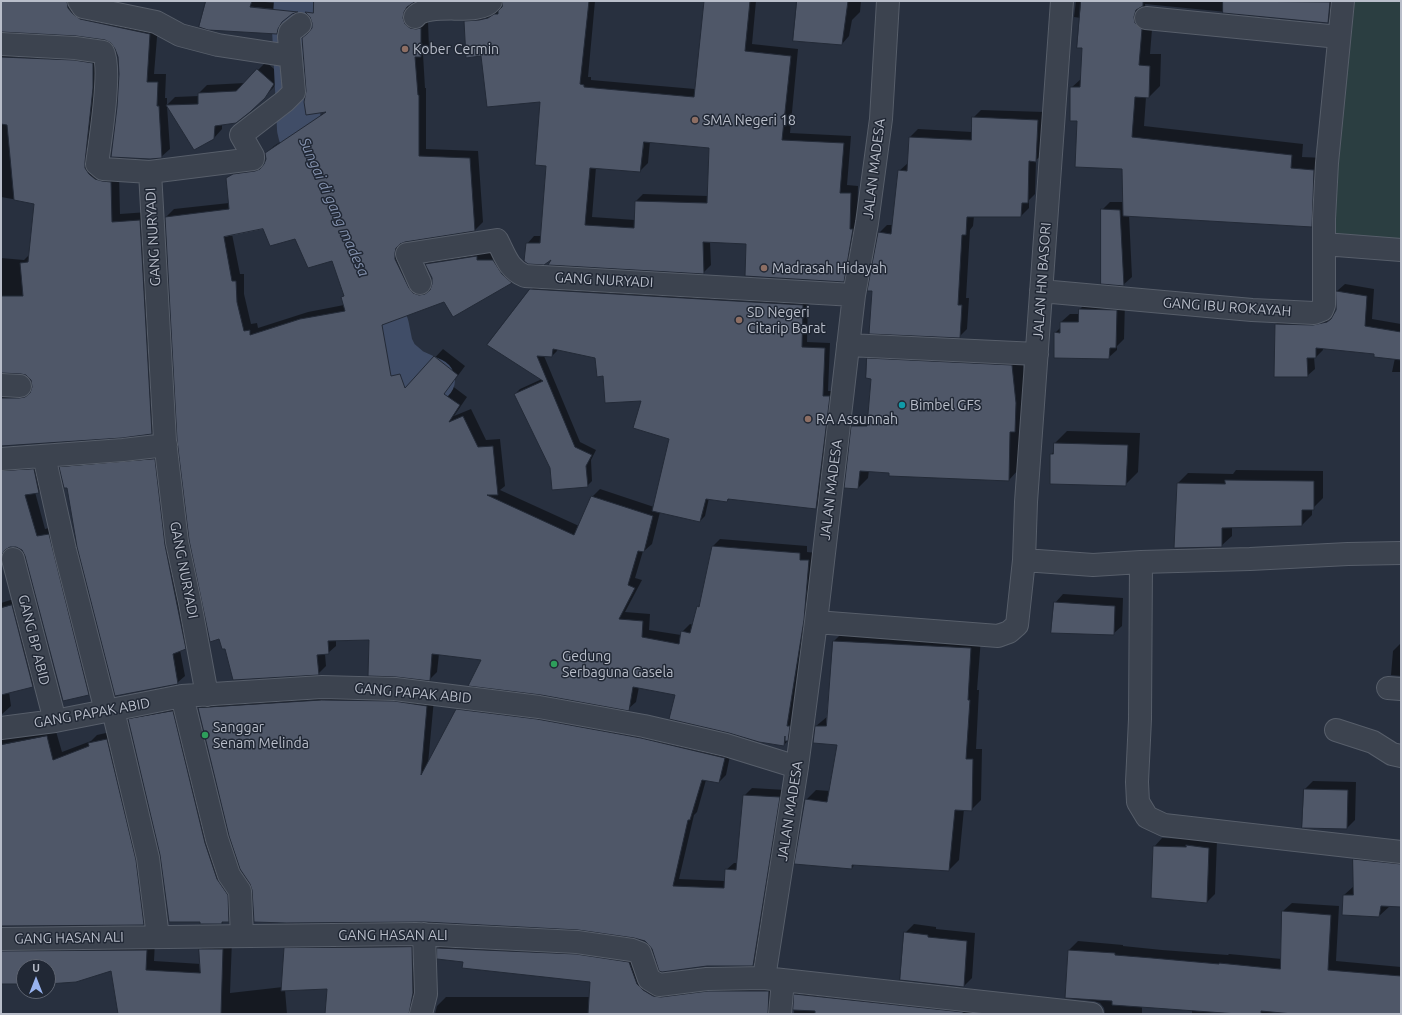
<!DOCTYPE html>
<style>
body{margin:0}
#map{position:relative;width:1402px;height:1015px;overflow:hidden;background:#28303f;font-family:Ubuntu,sans-serif}
canvas{display:block}
.frame{position:absolute;inset:0;border:2px solid #b9beca;pointer-events:none}
.north{position:absolute;left:16px;top:959px;width:40px;height:40px;box-sizing:border-box;background:#212835;border:1px solid #5e6471;border-radius:50%;rotate:0deg;font-size:11px;font-weight:700;line-height:16px;text-align:center;color:#b9beca}
.north::after{content:'';display:block;margin:auto;width:14px;height:18px;background:#98b3ef;clip-path:polygon(50% 0,100% 100%,50% 72%,0 100%)}
</style>
<div id="map">
<canvas width="1402" height="1015"></canvas>
<div class="frame"></div>
<div class="north">U</div>
</div>
<script>
const g = document.querySelector('canvas').getContext('2d');
g.lineJoin = 'round';
function fill(path, color) { g.fillStyle = color; g.fill(path, 'evenodd'); }
function stroke(path, color, width, dash) { g.strokeStyle = color; g.lineWidth = width; g.lineCap = dash ? 'butt' : 'round'; g.setLineDash(dash || []); g.stroke(path); }
function write(font, color, halo, rows, align = 'center') {
  g.font = font + ' Ubuntu,sans-serif'; g.lineWidth = 3; g.setLineDash([]); g.textBaseline = 'middle'; g.strokeStyle = halo; g.fillStyle = color; for (const [text, x, y, turn = 0] of rows) {
    g.save(); g.translate(x, y); g.rotate((+turn || 0) * Math.PI / 180); g.textAlign = isNaN(turn) ? turn : align; if (halo) g.strokeText(text, 0, 0); g.fillText(text, 0, 0); g.restore();
  }
}
fill(new Path2D(`
 M1345 1H1401V242L1325 236Z`), '#2b3e41');
fill(new Path2D(`
 M1 1H78L158 25 154 74H166L165 98H167V105L175 97 199 96V93L207 85 245 83 266 62 281 75 273 88 249 112 222 124V129L214 138 167 106 170 149 161 157 118 107 120 74 118 57 116 48 112 42 105 39 76 35 1 31Z
 M207 1H256L302 6 295 12 296 11 245 6 287 17 283 26 277 33Z
 M315 1H415L411 4 410 10 428 21 429 48 423 54 425 88H426V149L478 151 483 222 475 230 404 241 403 242 402 246 427 288 432 287V278L426 264 434 256 485 253H501L519 275 511 282 453 316 445 301 390 321 398 369 408 367 413 381 443 349 465 366 451 385 467 397 454 416 471 409 486 440 500 439 505 486 500 490 579 526 592 497 600 489 654 507 670 439 643 400 604 375 596 357 557 349V351L552 356H544L580 442 596 450 591 460 592 481 587 486 551 468 515 394 520 389 542 379 489 344 536 284 808 300 807 342 830 343 828 391H834L821 503 816 508 730 498 727 501 709 498 705 516 700 521 660 512 652 544 644 551H643L635 578 642 580 625 612 650 614 649 630 681 635 682 632 690 624 693 625 698 607 700 604 713 546 720 539 807 546V552L817 553 791 737 784 745 676 694 639 687 636 702 628 709 483 659 439 654 437 672 429 680 370 639 336 640V646L328 653 325 654 326 666 318 674 166 217 174 209 229 203 228 179 235 171 242 167 266 163V153L274 146 325 112 313 29V22L311 16 306 12 315 5ZM264 228 296 238 333 260 344 295 342 297 344 305 308 312 258 328 257 323 251 324 244 294V274H240L232 234Z
 M504 1H595L588 77H591V80L695 89 705 1H699H756L752 44 798 49 790 133 851 136 847 185 858 186 857 221 851 273 843 281 747 243 710 242 711 265 703 273 555 257 527 244 534 236H542L547 165 541 101 481 55 465 22 473 14 496 10 503 6ZM650 141 710 147 708 196 643 194 636 201 635 220 592 217 596 167 640 171 648 163Z
 M798 1H861L860 12 852 20 849 36 842 44Z
 M1076 1H1340V11L1328 22 1145 4 1146 12 1153 17 1150 54H1161L1160 86 1149 97H1146L1144 126 1303 144 1302 157 1325 158 1323 215 1311 226 1129 215 1132 277 1123 285 1102 210 1110 202H1124L1123 168 1078 120 1071 88 1082 78 1083 47 1081 18 1074 17Z
 M1 45 101 55 93 153 119 174 120 214 148 212 160 425 152 433 1 445V386L28 391 33 390 32 380 28 375 21 373 1 372V258L24 260 29 255 35 203 1 197Z
 M981 110 1045 112 1044 153 1036 160 1035 194 1029 200V208L1021 216H974L973 226 970 230 966 298H969L967 329 959 337 879 233 887 225H893L899 171 908 163 910 137 918 129 972 132 973 118Z
 M1345 284 1374 289 1372 319 1401 324V372H1392L1395 358 1375 353 1323 347V350L1316 357H1314L1315 369 1307 376 1276 324 1283 317 1321 319 1334 315 1337 310V291Z
 M1088 301 1125 302 1124 339 1117 346V350L1108 358 1055 333 1061 327V322L1070 314H1079L1080 309Z
 M879 349 1022 355 1026 392 1025 421 1020 426 1019 469 1009 480 869 470 868 478 858 488 852 427 863 416H869L872 378 868 359Z
 M1067 431 1140 433 1138 472 1125 485 1051 455 1054 451 1055 443Z
 M162 452 193 641 185 649 180 650 185 676 177 683 68 487 60 468 68 460Z
 M1 460 42 461 47 483 39 492H35L45 529 57 526 97 686 89 694 22 549 16 546H10L1 555Z
 M1236 470 1323 471V498L1312 509V515L1302 525 1232 527V536L1221 546 1178 483 1188 473 1233 474Z
 M1063 594 1123 598 1122 626 1113 634 1055 603Z
 M20 597 41 678 33 686 9 692 11 706 1 715V603Z
 M844 631 981 638 977 690H979L976 749H982L981 800 971 810 964 809 959 860 949 870 855 864 852 868 806 800 816 790 830 791 838 744 816 726 828 716 834 641Z
 M1401 643V676L1391 675 1393 651Z
 M330 693 434 699 428 764 457 710 464 702 731 751 726 775 719 782 706 780 697 812 694 815 679 879 725 881 726 870 734 863H738L744 796 752 788 786 790 760 957 753 965 645 941 634 937 253 890 230 835 199 708 206 701Z
 M180 704 235 914 228 921H224L222 923 201 921 161 855 129 720 136 713Z
 M55 728 62 752 91 741 97 735 115 731 152 916 143 924 1 925V729Z
 M1313 781 1356 782 1355 820 1347 828 1304 827 1305 789Z
 M1162 838 1217 840 1215 894 1207 902 1154 847Z
 M1366 847 1401 851V906H1390L1379 916 1344 895 1354 886V860Z
 M1292 903 1339 906 1336 961 1401 967V1014H1192V1009L1142 1007V1014H1105L1104 1008 1100 1003 1094 1001 1066 998 1069 950 1078 941 1123 945V946L1162 950 1228 955 1229 954 1282 959 1283 911Z
 M914 924 936 927V929L975 933 972 978 964 986 905 933Z
 M421 938V1014H326L328 988 285 990 287 1014H115L119 1013 112 970 48 982V967H24V983L1 972V945L155 941 154 961 201 964 200 950 209 941 232 940 230 993 283 987 285 949 294 940Z
 M447 939 638 954 646 974 778 983 781 1014H435L437 1006 446 997H590L591 981 438 958V948Z
 M804 985 1066 1014H794L795 994Z`), '#0007');
stroke(new Path2D(`
 M296 1 294 29 299 129C303 149 314 167 324 186
 M378 305 387 326 391 346 397 358 411 370 433 380`), '#404d67', 44);
const building = new Path2D(`
 M1 1H67L68 8 73 14 80 19 150 34 147 82H158L157 106H159L162 158 150 159 111 157 117 107 119 74 118 57 115 49 111 43 105 40 76 36 1 32Z
 M206 1H252L250 7 298 12 292 14 282 22 278 29 277 34 208 30 199 27Z
 M314 1H416L407 7 404 12 403 18 405 24 410 28 416 29 421 28V57H415L418 95H419V156L470 158 475 231 405 242 400 244 396 248 395 253V259L409 288 413 293 419 295 425 294 430 290 432 284V278L425 264 477 256V260H493L502 274 512 283 453 317 444 302 382 325 391 376 400 374 405 388 434 356 458 375 444 394 460 405 449 422 463 416 478 447 493 446 498 495H487L574 535 591 496 653 516 644 552 638 551 628 585 635 588 619 619 643 621 642 637 679 644 681 631 690 633 697 606 699 607 712 546 800 553V560H809L804 620 787 726H790L788 741H785V736L784 746 759 742 729 733 669 719 675 695 633 687 629 711 541 695 468 686 481 660 432 654 430 681 396 677 368 676 369 640 328 641 329 654 317 655 319 675 233 680 225 649H222L219 639 210 642 189 540 177 440 165 217 229 209 226 178 233 174 255 171 260 169 264 164 266 159 265 153 326 112 306 115 304 102 306 91 302 38 308 33 312 28V23L310 17 305 12 313 13ZM263 229 270 246 295 239 308 268 332 261 344 296 341 297 345 311 300 319 250 335V330L244 331 237 302 236 281H232L224 237Z
 M503 1H589L580 84 584 85V87L694 97 704 1H750L745 51 791 56 782 140 844 143 840 193H851L850 229H853L844 282 745 276 746 244 703 242 704 274 548 265 551 260 544 265 528 264 524 261 526 243H540L546 166 535 165 540 102 487 107 481 56 466 58 464 21 479 20 488 18 494 14H498V11L502 7ZM644 142 709 148 707 203 635 201 634 228 585 225 590 168 640 172Z
 M797 1H848L842 45 793 41Z
 M1081 1H1143V6L1136 10 1134 17 1135 23 1142 29 1139 65 1150 66 1149 98 1135 97 1132 137 1292 155 1291 168 1314 170 1312 227 1123 216 1122 169 1075 167 1077 121H1070V87H1080L1082 48H1077Z
 M1223 1 1330 2 1328 23 1223 13Z
 M1 57 74 60 93 63V88L85 162V168L89 174 95 179 102 181 111 182 112 222 140 220 152 434 122 438 1 446V398H19L25 397 30 393 32 387 31 380 26 375 21 374 1 373V296H23L20 263 28 262 34 204 14 200 7 125 1 124Z
 M257 69 274 84 265 98 250 112 236 123 215 126 214 139 194 150 166 105 198 104V93L236 91Z
 M972 117 1038 120 1036 162 1029 161 1028 203H1022L1021 217H967L966 235H962L958 305H962L960 338 869 334 872 291H867L878 232 891 234 898 170 907 171 909 137 971 140Z
 M1101 209 1120 210 1124 286 1101 284Z
 M530 289 803 305 802 347 825 348 823 396H830L816 509 728 499 727 502 706 499 700 522 652 511 669 439 633 428 641 401 605 403 603 376 597 377 595 358 553 349 552 357 537 356 575 447 592 455 586 466 588 487 552 490 550 468 514 394 543 381 487 345Z
 M1336 291 1367 296 1365 326 1401 332V360L1374 357V354L1316 348V358H1307L1308 377H1274L1275 324 1313 325 1327 322 1331 319 1336 310Z
 M1079 309 1117 310 1116 348H1110L1109 359 1054 358V332L1060 333V322H1078Z
 M867 358 1012 365 1016 403 1015 432H1010L1009 481 889 476V473L860 471 858 489 844 488 851 426H867L871 379 866 378Z
 M1054 443 1128 445 1126 486 1050 484V454H1053Z
 M155 459 165 545 186 649 173 654 178 684 115 696 77 547 67 488H64L59 467Z
 M34 469 39 493 25 495 37 536 49 534 89 695 63 701 25 556 22 550 16 547H10L5 550 1 556V471Z
 M1225 480 1314 481V510H1302V526L1222 528V547L1174 548 1177 483 1225 484Z
 M1054 602 1115 606 1114 635 1051 633Z
 M12 605 33 687 1 695V608Z
 M833 641 971 648 968 700H970L966 759H973L972 811 955 810 949 871 852 865V869L794 864 805 799 827 802 837 745 813 743 815 726H826Z
 M322 700 394 701 427 706 421 775 456 709 537 719 641 738 725 758 719 783 702 780 690 820H688L673 886 724 888 725 869 736 870 743 795 780 797 753 966H707L662 972 659 971 652 949 649 945 645 941 634 938 578 930 424 922 286 923 254 922 252 890 250 884 240 869 229 836 198 708Z
 M173 711 205 843 217 879 228 895 229 922H222V924H200V922H169L160 855 128 719Z
 M47 736 53 760 89 746 88 743 107 739 136 860 144 925 1 926V745Z
 M1304 789 1348 790 1347 829 1302 828Z
 M1186 845 1209 848 1207 903 1151 898 1153 846 1186 847Z
 M1353 859 1401 864V907L1381 906 1379 917 1342 915 1343 895H1353Z
 M1282 911 1331 915 1328 970 1401 976V1014H1293L1261 1011V1014H1238L1112 1005V1001L1065 998 1068 950 1115 953V955L1152 958 1219 964V963L1280 969Z
 M904 932 928 935V937L967 941 964 987 900 980Z
 M412 947 413 993 409 1014H325L327 989 281 991 284 948Z
 M437 948 576 954 629 962 637 984 643 990 653 996 661 997 708 991H769L768 1014H588L590 982 462 968 463 962 437 959Z
 M199 949H223L221 1014H118L111 971 76 982 48 984V967H24V984H1V951L147 950 146 970 200 973Z
 M794 994 963 1012V1014H815V1011L793 1010Z`);
fill(building, '#4f5768');
stroke(building, '#232a37', 1);
const minor = new Path2D(`
 M79 1 83 7 156 22 180 35 218 45 290 56
 M415 17C429 0 478 17 491 1
 M1146 18 1339 37
 M1 44 75 48 103 52C112 68 100 142 97 164L103 169 150 172 165 441 177 542 190 603 207 695
 M150 172 253 159V156L241 135 285 101 294 92 289 37 290 32 300 24
 M1324 244 1401 250
 M420 283 407 254 497 240C505 255 508 269 525 276L854 295
 M1041 291 1252 310 1314 313 1322 310 1324 305V219L1327 163 1343 1
 M848 345 1037 354
 M1 385 20 386
 M44 456 65 550 106 711
 M1 459 123 450 166 445
 M13 559 55 721
 M1024 560 1093 565 1141 562 1250 559 1348 554 1401 553
 M1141 562 1140 719 1137 782 1138 802 1147 817 1164 825 1401 852
 M816 622 998 636 1009 632 1017 625 1024 560 1026 502 1062 1
 M1388 688 1401 689
 M182 696 217 839 229 875 240 891 242 936
 M113 710 148 858 158 937
 M1 728 55 721 182 696 322 687 395 689 539 707 644 726 726 745 797 767
 M1336 730 1373 742 1392 754 1401 756
 M1 939 416 934 577 942 632 950 640 953 649 979 659 985 707 979 764 978 1092 1014
 M764 978 797 767 816 622 854 295 867 223 881 119 888 1
 M421 1014 426 994 424 934
 M780 1014 783 980`);
stroke(minor, '#575e6a', 24);
stroke(minor, '#3c434f', 22);
for (const [x, y, r, color] of [
 [405,49,4,"#8d6e63"],
 [695,120,4,"#8d6e63"],
 [764,268,4,"#8d6e63"],
 [739,320,4,"#8d6e63"],
 [902,405,4,"#0f9aa8"],
 [808,419,4,"#8d6e63"],
 [554,664,4,"#2e9e5b"],
 [205,735,4,"#2e9e5b"]
]) { const dot = new Path2D(); dot.arc(x, y, r, 0, 2 * Math.PI); g.fillStyle = color; g.fill(dot); stroke(dot, '#212835', 1.5); }
write('14px', '#b9beca', '#212835', [
 ["Kober Cermin",413,49],
 ["SMA Negeri 18",703,120],
 ["Madrasah Hidayah",772,268],
 ["SD Negeri",747,312],
 ["Citarip Barat",747,328],
 ["Bimbel GFS",910,405],
 ["RA Assunnah",816,419],
 ["Gedung",562,656],
 ["Serbaguna Gasela",562,672],
 ["Sanggar",213,727],
 ["Senam Melinda",213,743]
], 'left');
write('14px', '#b9beca', '#212835', [
 ["JALAN MADESA",874,169,-83],
 ["GANG NURYADI",153,237,-93],
 ["GANG NURYADI",604,280,3],
 ["JALAN HN BASORI",1042,281,-86],
 ["GANG IBU ROKAYAH",1227,307,4],
 ["JALAN MADESA",831,490,-83],
 ["GANG NURYADI",184,570,79],
 ["GANG BP ABID",34,640,76],
 ["GANG PAPAK ABID",413,693,5],
 ["GANG PAPAK ABID",92,713,-10],
 ["JALAN MADESA",790,811,-81],
 ["GANG HASAN ALI",393,935],
 ["GANG HASAN ALI",69,938,-1]
]);
write('italic 15px', '#8492ae', '#212835', [
 ["Sungai di gang madesa",334,207,66]
]);
</script>
